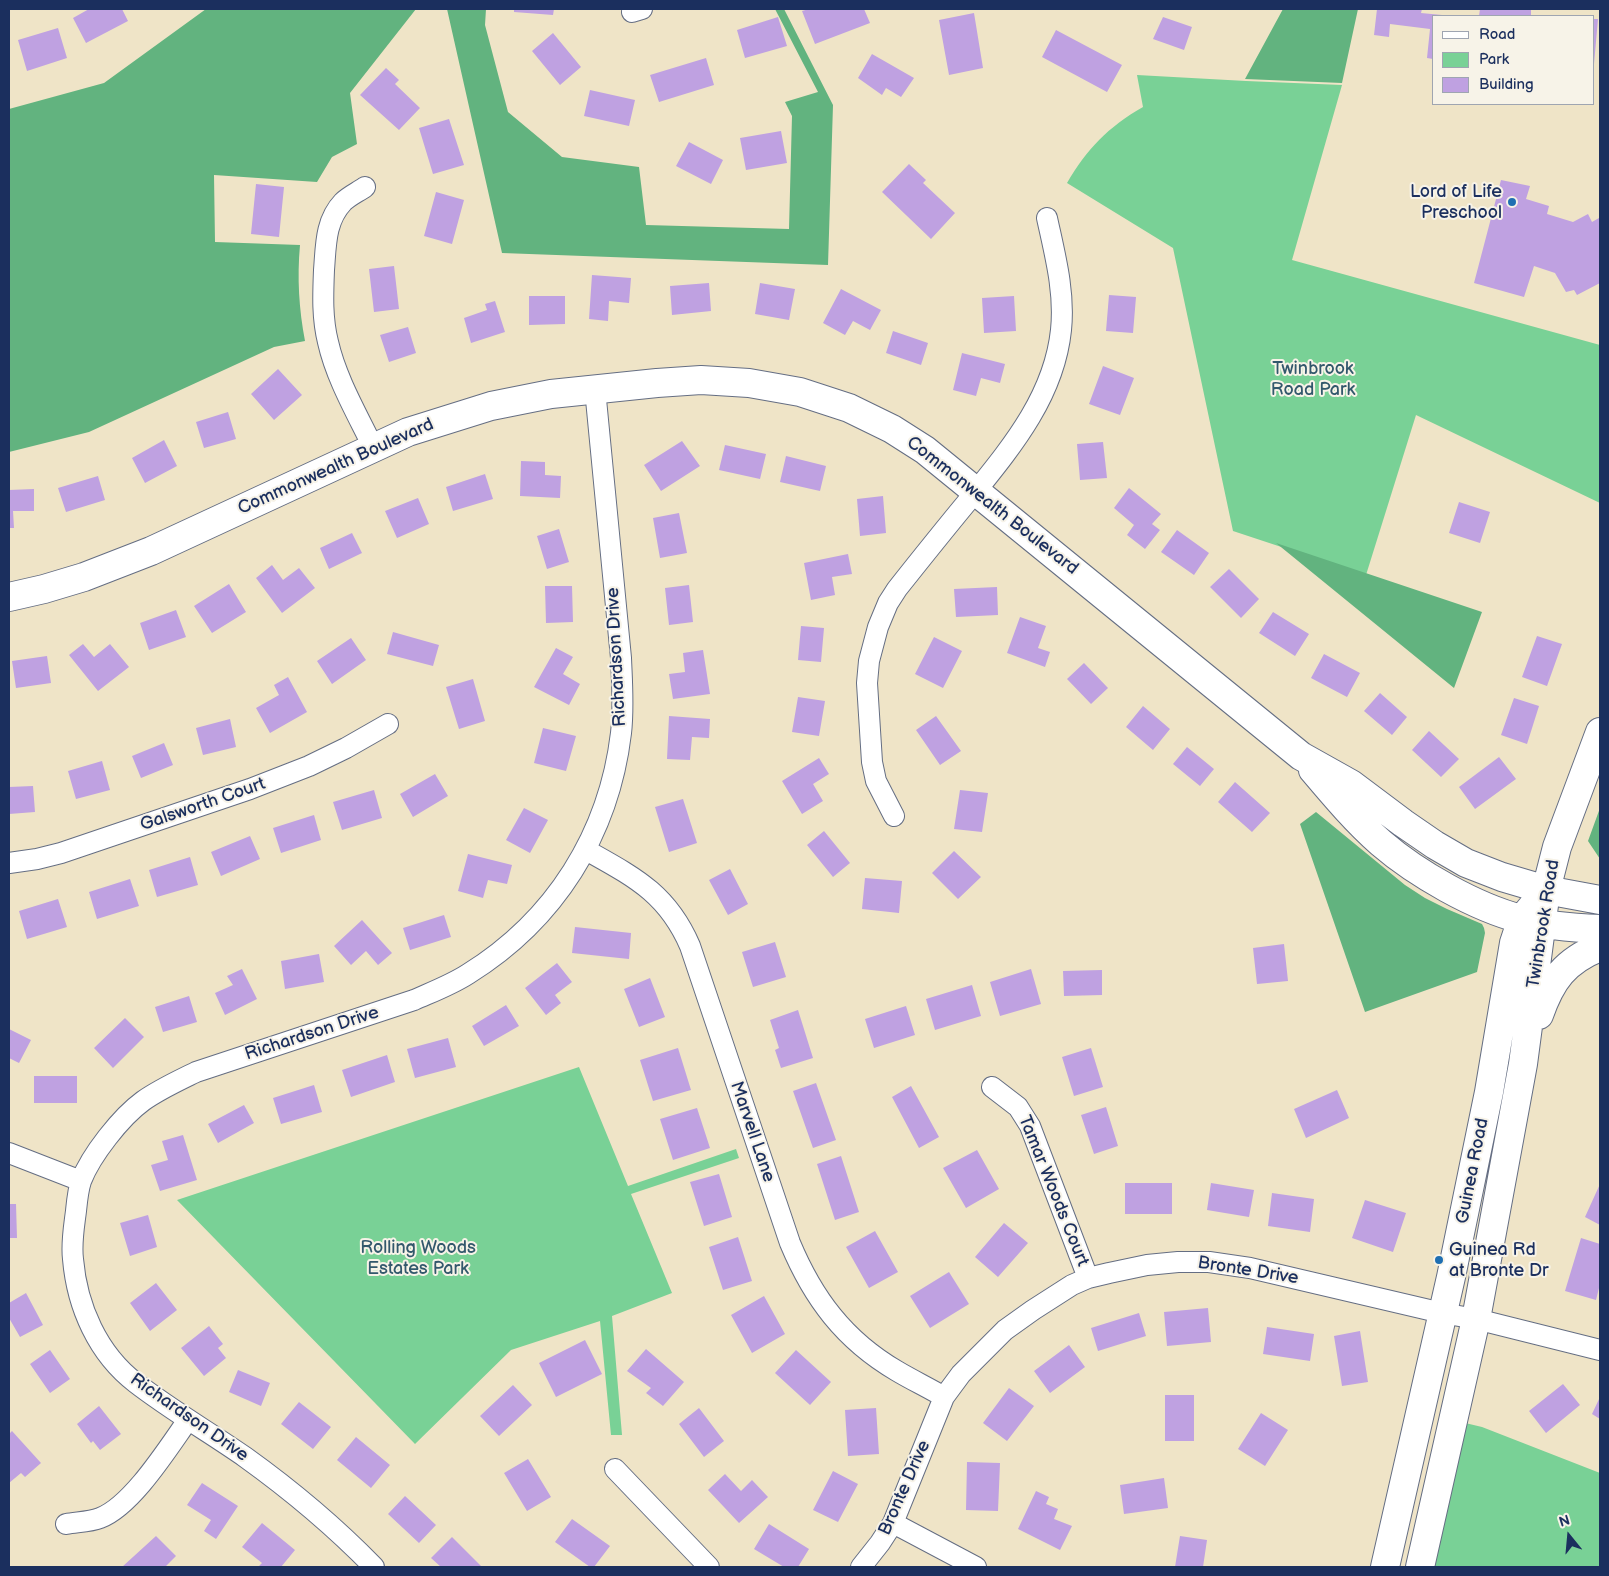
<!DOCTYPE html>
<style>
body{margin:0}
#map{position:relative;width:1609px;height:1576px;overflow:hidden;background:#efe4c7;font-family:"Balsamiq Sans",sans-serif}
canvas{display:block}
.frame{position:absolute;inset:0;border:10px solid #1b2f5e;pointer-events:none}
.legend{position:absolute;left:1432px;top:15px;width:162px;height:90px;box-sizing:border-box;background:#f7f3e8;border:1px solid #9fa5b1;margin:0;padding:6px 9px;list-style:none;font-size:15px;color:#1b2f5e}
.legend li{display:flex;align-items:center;gap:10px;height:25px}
.legend b{width:25px;border:1px solid #9fa5b1}
.north{position:absolute;left:1544px;top:1511px;width:50px;height:50px;-webkit-text-stroke:4px #f7f3e8;paint-order:stroke;rotate:343deg;font-size:14px;font-weight:700;line-height:20px;text-align:center;color:#1b2f5e}
.north::after{content:'';display:block;margin:auto;width:18px;height:22px;background:#1b2f5e;clip-path:polygon(50% 0,100% 100%,50% 72%,0 100%)}
</style>
<div id="map">
<canvas width="1609" height="1576"></canvas>
<div class="frame"></div>
<ul class="legend">
<li><b style="height:6px;background:#fff"></b>Road</li>
<li><b style="height:14px;background:#79d196"></b>Park</li>
<li><b style="height:14px;background:#bfa1e1"></b>Building</li>
</ul>
<div class="north">N</div>
</div>
<script>
const g = document.querySelector('canvas').getContext('2d');
g.lineJoin = 'round';
function fill(path, color) { g.fillStyle = color; g.fill(path, 'evenodd'); }
function stroke(path, color, width, dash) { g.strokeStyle = color; g.lineWidth = width; g.lineCap = dash ? 'butt' : 'round'; g.setLineDash(dash || []); g.stroke(path); }
function write(font, color, halo, rows, align = 'center') {
  g.font = font + ' "Balsamiq Sans",sans-serif'; g.lineWidth = 4; g.setLineDash([]); g.textBaseline = 'middle'; g.strokeStyle = halo; g.fillStyle = color; for (const [text, x, y, turn = 0] of rows) {
    g.save(); g.translate(x, y); g.rotate((+turn || 0) * Math.PI / 180); g.textAlign = isNaN(turn) ? turn : align; if (halo) g.strokeText(text, 0, 0); g.fillText(text, 0, 0); g.restore();
  }
}
fill(new Path2D(`
 M1137 75 1246 81 1342 85 1292 260 1600 345V503L1416 415 1366 575 1233 531 1173 248 1067 183C1087 149 1108 127 1143 107Z
 M579 1067 628 1186 736 1149 739 1158 631 1194 672 1293 612 1316 622 1435H611L600 1321 511 1350 415 1444 177 1200Z
 M1461 1422 1482 1427 1600 1473V1567H1430Z`), '#79d196');
fill(new Path2D(`
 M206 9H416L350 93 357 144 332 157 317 182 214 175 215 242 300 245C297 278 299 309 305 341L274 347 89 432 9 452V109L104 83Z
 M447 9H486L485 25 508 112 562 157 639 167 646 225 789 229 792 116 785 102 818 92 775 9H784L833 105 828 265 502 253Z
 M1283 9H1358L1342 83 1245 79Z
 M1276 543 1482 612 1454 688Z
 M1600 808V859L1588 841Z
 M1316 812 1405 885 1425 898 1447 909 1482 924 1484 928 1485 933 1477 972 1365 1012 1300 824Z`), '#62b37f');
fill(new Path2D(`
 M89 9H122L128 21 86 43 73 18Z
 M514 9H554L553 15 514 12Z
 M809 9H864L870 23 815 44 802 11Z
 M1377 9H1422L1421 13 1442 15V16H1433V59L1427 58 1430 29 1390 24 1389 37 1374 35Z
 M1480 9H1519L1531 10V16H1479Z
 M974 13 983 68 949 75 939 20Z
 M778 17 787 46 745 58 737 30Z
 M1163 17 1192 27 1184 50 1153 39Z
 M1593 19H1598L1594 64H1593Z
 M58 28 67 58 27 71 18 40Z
 M1056 30 1122 65 1107 92 1042 57Z
 M553 33 581 67 560 85 532 51Z
 M872 54 914 78 901 97 886 88 882 95 858 78Z
 M706 58 714 85 659 102 650 75Z
 M386 68 399 80 395 84 420 108 399 130 360 95Z
 M590 90 635 100 629 126 584 116Z
 M449 119 464 165 433 174 419 128Z
 M781 131 787 163 746 170 740 138Z
 M689 142 723 160 711 184 676 166Z
 M909 164 926 180 923 183 955 213 931 239 882 192Z
 M1501 180 1530 186 1526 199 1549 206 1547 214 1573 222 1588 214 1592 222 1599 218 1600 221V283L1577 295 1574 290 1566 292 1555 273 1534 266 1524 297 1474 283Z
 M256 184 284 187 279 237 251 234Z
 M436 192 464 200 452 244 424 236Z
 M394 266 399 309 374 312 369 269Z
 M592 275 631 278 629 303 609 301 608 321 589 319Z
 M709 283 711 311 672 315 670 286Z
 M760 283 795 289 789 320 755 314Z
 M841 289 881 310 870 330 853 321 845 335 823 323Z
 M1109 295 1136 297 1133 333 1106 331Z
 M529 296H565V324L529 325Z
 M1014 296 1016 331 984 333 982 298Z
 M495 301 505 332 471 343 464 318 487 310 485 304Z
 M408 327 416 353 389 362 380 335Z
 M893 331 928 343 921 365 886 353Z
 M962 353 1005 364 1000 383 981 378 976 396 953 390Z
 M1103 366 1134 378 1120 415 1089 404Z
 M278 369 302 395 274 420 251 394Z
 M228 412 236 439 204 448 196 422Z
 M164 440 177 466 145 483 132 458Z
 M682 441 700 466 661 491 644 465Z
 M1103 442 1107 478 1080 480 1077 444Z
 M725 445 766 454 760 479 719 470Z
 M786 456 826 466 820 491 780 482Z
 M521 461 545 462V475L561 476 560 498 520 496Z
 M485 474 493 499 453 511 446 487Z
 M98 476 105 500 66 512 58 488Z
 M1129 488 1161 514 1152 524 1160 530 1145 549 1127 535 1134 525 1114 508Z
 M34 489V511H13L14 528H9V490Z
 M883 496 886 533 860 536 857 499Z
 M418 498 429 524 397 538 385 511Z
 M1459 502 1490 512 1480 543 1449 533Z
 M679 513 687 553 660 558 653 518Z
 M559 529 569 562 547 569 537 536Z
 M1177 530 1209 553 1194 575 1161 552Z
 M352 533 362 553 329 569 320 548Z
 M848 554 852 574 832 577 835 595 811 600 804 563Z
 M272 565 283 580 299 568 315 588 282 613 256 578Z
 M1229 569 1259 599 1241 618 1210 587Z
 M229 584 246 612 212 633 194 606Z
 M689 585 693 622 669 625 665 588Z
 M545 586H572L573 622 546 623Z
 M997 587 998 615 956 617 954 589Z
 M176 610 186 637 149 650 140 623Z
 M1273 612 1309 634 1295 656 1259 633Z
 M1020 617 1046 626 1038 648 1050 652 1045 667 1007 653Z
 M801 626 824 628 821 662 798 660Z
 M393 632 439 645 433 666 387 654Z
 M1537 636 1562 644 1547 686 1522 677Z
 M934 637 962 651 943 688 915 674Z
 M351 638 366 660 332 684 317 661Z
 M83 644 94 657 110 644 129 667 98 691 69 655Z
 M556 648 573 657 563 674 580 684 569 705 534 687Z
 M703 650 710 694 673 699 669 674 685 672 683 653Z
 M1324 654 1360 673 1347 697 1311 678Z
 M47 656 51 683 16 688 12 661Z
 M1084 663 1108 688 1091 704 1067 679Z
 M288 677 307 712 270 733 256 708 279 695 274 685Z
 M473 679 485 721 459 729 446 687Z
 M1380 693 1407 717 1392 735 1364 711Z
 M798 697 825 701 819 736 792 732Z
 M1514 698 1539 706 1527 744 1501 735Z
 M1143 706 1170 729 1153 750 1126 727Z
 M669 716 710 719 709 738 692 737 690 760 667 759Z
 M936 716 961 751 940 765 916 730Z
 M230 719 236 747 203 755 196 728Z
 M543 728 576 736 566 771 534 763Z
 M1429 731 1459 759 1441 777 1412 750Z
 M164 743 173 765 141 778 132 756Z
 M1187 747 1214 769 1200 786 1173 764Z
 M1499 757 1516 779 1475 809 1459 787Z
 M819 758 829 774 813 784 823 801 802 814 782 781Z
 M102 761 110 790 76 799 68 771Z
 M435 774 448 796 413 817 400 794Z
 M1235 782 1270 813 1252 832 1218 802Z
 M33 786 35 812 9 814V787Z
 M374 790 382 818 342 830 333 802Z
 M960 790 988 793 982 832 954 829Z
 M683 799 697 843 669 852 655 807Z
 M524 808 548 820 530 853 506 840Z
 M314 815 321 840 281 853 273 828Z
 M824 831 850 863 833 877 807 845Z
 M250 836 260 859 221 876 211 852Z
 M954 851 981 877 958 899 932 873Z
 M468 854 512 865 507 884 488 880 483 898 458 891Z
 M190 857 198 885 157 897 149 870Z
 M730 869 748 904 728 915 709 880Z
 M865 878 902 881 899 913 862 909Z
 M130 879 139 906 97 919 89 892Z
 M58 899 67 927 27 939 19 911Z
 M444 915 451 937 410 950 403 928Z
 M362 920 392 953 378 965 366 951 351 965 334 946Z
 M575 927 631 933 629 959 572 953Z
 M775 942 786 977 753 987 742 952Z
 M1284 944 1288 981 1257 984 1253 948Z
 M319 954 324 982 285 989 281 961Z
 M557 963 572 982 555 995 561 1003 546 1015 525 988Z
 M242 969 257 999 225 1015 215 993 233 985 227 976Z
 M1031 969 1041 1004 1000 1016 990 982Z
 M1102 970V995L1064 996 1063 971Z
 M650 978 665 1017 639 1027 624 989Z
 M972 985 981 1016 935 1030 926 999Z
 M189 996 197 1022 163 1032 155 1007Z
 M506 1005 519 1026 484 1046 472 1026Z
 M906 1006 915 1035 874 1048 865 1019Z
 M798 1010 813 1058 781 1068 775 1050 779 1048 770 1020Z
 M125 1018 144 1037 113 1068 94 1048Z
 M9 1029 31 1040 19 1063 9 1058Z
 M448 1038 456 1067 415 1078 407 1049Z
 M678 1048 691 1090 653 1101 640 1060Z
 M1091 1048 1103 1087 1074 1096 1062 1057Z
 M387 1055 395 1082 351 1097 342 1070Z
 M34 1076H77V1103H34Z
 M816 1083 836 1140 813 1148 793 1091Z
 M314 1085 322 1112 281 1124 273 1098Z
 M911 1086 939 1137 919 1148 892 1097Z
 M1337 1090 1349 1118 1306 1138 1294 1109Z
 M244 1105 254 1123 218 1143 208 1124Z
 M1106 1107 1118 1146 1094 1154 1081 1115Z
 M697 1108 710 1148 673 1160 660 1119Z
 M183 1135 197 1180 160 1191 151 1165 168 1160 162 1141Z
 M977 1150 999 1189 966 1208 943 1168Z
 M841 1156 859 1212 835 1220 817 1164Z
 M719 1174 732 1217 704 1226 690 1182Z
 M1125 1183H1172V1214H1125Z
 M1211 1183 1254 1190 1249 1217 1207 1210Z
 M1600 1184V1225L1585 1217Z
 M1272 1193 1314 1199 1310 1232 1268 1226Z
 M1365 1200 1406 1213 1393 1252 1352 1238Z
 M9 1204H16L17 1238H9Z
 M148 1215 157 1247 130 1256 120 1223Z
 M1004 1223 1028 1243 998 1277 975 1257Z
 M875 1231 898 1272 869 1288 846 1247Z
 M738 1237 752 1281 723 1290 709 1247Z
 M1581 1238 1600 1244V1284L1596 1300 1565 1291Z
 M949 1272 969 1304 930 1328 910 1296Z
 M156 1283 177 1310 150 1331 130 1303Z
 M26 1293 43 1325 20 1337 9 1318V1303Z
 M764 1296 785 1334 752 1353 731 1315Z
 M1208 1308 1211 1342 1167 1346 1164 1312Z
 M1139 1313 1146 1336 1098 1351 1091 1328Z
 M209 1326 223 1344 218 1348 226 1358 204 1376 181 1348Z
 M1267 1327 1314 1334 1310 1361 1263 1354Z
 M1360 1331 1368 1382 1342 1386 1334 1336Z
 M585 1340 602 1374 556 1397 539 1363Z
 M1069 1345 1085 1367 1050 1393 1034 1371Z
 M646 1349 684 1382 663 1406 646 1393 651 1388 627 1371Z
 M50 1350 70 1379 50 1393 30 1364Z
 M796 1350 831 1382 810 1405 775 1373Z
 M238 1370 270 1383 261 1406 229 1392Z
 M1563 1384 1580 1405 1546 1433 1529 1411Z
 M513 1385 532 1405 499 1436 480 1416Z
 M1009 1388 1034 1406 1007 1441 983 1423Z
 M1165 1395H1194V1441H1165Z
 M1600 1397V1419L1592 1414Z
 M299 1402 331 1427 313 1449 281 1424Z
 M99 1406 121 1434 100 1450 93 1441 91 1443 77 1424Z
 M699 1408 724 1441 704 1457 679 1424Z
 M876 1408 879 1454 848 1456 845 1410Z
 M1261 1413 1288 1430 1265 1466 1238 1449Z
 M12 1431 41 1463 25 1477 21 1473 9 1483V1434Z
 M356 1437 390 1465 371 1488 337 1460Z
 M528 1459 551 1497 527 1511 504 1473Z
 M967 1462 1000 1463 998 1511 966 1510Z
 M833 1471 858 1484 838 1522 813 1510Z
 M725 1474 741 1491 752 1480 768 1497 739 1523 708 1490Z
 M1164 1478 1168 1508 1124 1514 1120 1485Z
 M202 1483 238 1506 216 1539 204 1531 211 1520 187 1505Z
 M1036 1491 1049 1497 1046 1504 1058 1509 1054 1519 1072 1526 1060 1550 1018 1529Z
 M405 1496 436 1525 419 1543 388 1514Z
 M572 1519 610 1546 594 1567H590L555 1542Z
 M262 1523 295 1550 281 1567H258L262 1563 242 1547Z
 M769 1524 809 1549 798 1567H784L754 1549Z
 M156 1536 176 1556 165 1567H122Z
 M1180 1536 1207 1540 1203 1567H1175Z
 M452 1537 482 1567H441L431 1558Z`), '#bfa1e1');
const street = new Path2D(`
 M632 12 642 9
 M365 187C358 192 349 196 343 202 325 221 326 246 324 270 323 295 322 318 328 342 336 378 357 414 373 447
 M894 816 876 781 872 762 867 683 869 661 878 627 888 603 897 589C920 560 944 530 968 501 1009 450 1054 398 1061 330 1065 292 1055 255 1047 218
 M586 850C634 877 667 893 690 946L790 1243C813 1298 844 1340 897 1371 912 1380 929 1388 944 1397
 M9 863 37 859 61 853 250 789 309 766 346 748 388 724
 M992 1087 1018 1107 1030 1126 1088 1278
 M9 1153 81 1181
 M615 1469 709 1567
 M893 1523 976 1567
 M66 1524C77 1522 90 1522 100 1518 132 1506 168 1448 188 1420
 M374 1567C335 1527 291 1490 245 1457 209 1432 171 1410 136 1383 98 1354 77 1307 73 1259 71 1243 74 1227 76 1211 77 1201 78 1190 81 1181 91 1155 121 1117 143 1101 160 1089 178 1081 196 1072L414 1000C432 992 451 985 468 974 555 920 609 834 621 733 624 708 622 683 621 658L595 389
 M861 1567 880 1543 893 1523 944 1397 961 1374 1005 1330 1033 1310 1072 1285 1088 1278 1109 1273 1147 1265 1178 1262H1209L1250 1268 1442 1313 1476 1319 1600 1350`);
const secondary = new Path2D(`
 M9 597 44 589 84 577 151 551 408 432 491 406 551 394 657 383 701 380 749 383 800 392 849 408 892 429 925 450 1301 756 1351 784 1403 823 1435 845 1466 863 1502 877 1546 890 1600 900
 M1313 770C1335 796 1356 821 1381 843 1417 874 1475 907 1521 919 1546 926 1574 928 1600 929
 M1539 1015C1551 980 1565 961 1600 947
 M1385 1567 1451 1277 1489 1092 1514 943 1522 919 1546 890
 M1420 1567 1476 1319 1523 1064 1546 890 1557 847 1600 732`);
stroke(street, '#656e83', 22);
stroke(secondary, '#656e83', 30);
stroke(street, '#fff', 20);
stroke(secondary, '#fff', 28);
for (const [x, y, r, color] of [
 [1512,202,5,"#1f6fb2"],
 [1439,1260,5,"#1f6fb2"]
]) { const dot = new Path2D(); dot.arc(x, y, r, 0, 2 * Math.PI); g.fillStyle = color; g.fill(dot); stroke(dot, '#f7f3e8', 2); }
write('18px', '#1b2f5e', '#f7f3e8', [
 ["Lord of Life",1502,192],
 ["Preschool",1502,213],
 ["Guinea Rd",1449,1250,"left"],
 ["at Bronte Dr",1449,1271,"left"]
], 'right');
write('18px', '#32586c', '#f7f3e8', [
 ["Twinbrook",1313,369],
 ["Road Park",1313,390],
 ["Rolling Woods",418,1248],
 ["Estates Park",418,1269]
]);
write('18px', '#1b2f5e', '#f7f3e8', [
 ["Commonwealth Boulevard",336,467,-24],
 ["Commonwealth Boulevard",992,506,38],
 ["Richardson Drive",617,657,-93],
 ["Galsworth Court",203,805,-19],
 ["Twinbrook Road",1544,924,-81],
 ["Richardson Drive",312,1034,-18],
 ["Marvell Lane",752,1132,71],
 ["Guinea Road",1473,1171,-79],
 ["Tamar Woods Court",1053,1191,68],
 ["Bronte Drive",1248,1271,9],
 ["Richardson Drive",189,1418,35],
 ["Bronte Drive",905,1488,-66]
]);
</script>
